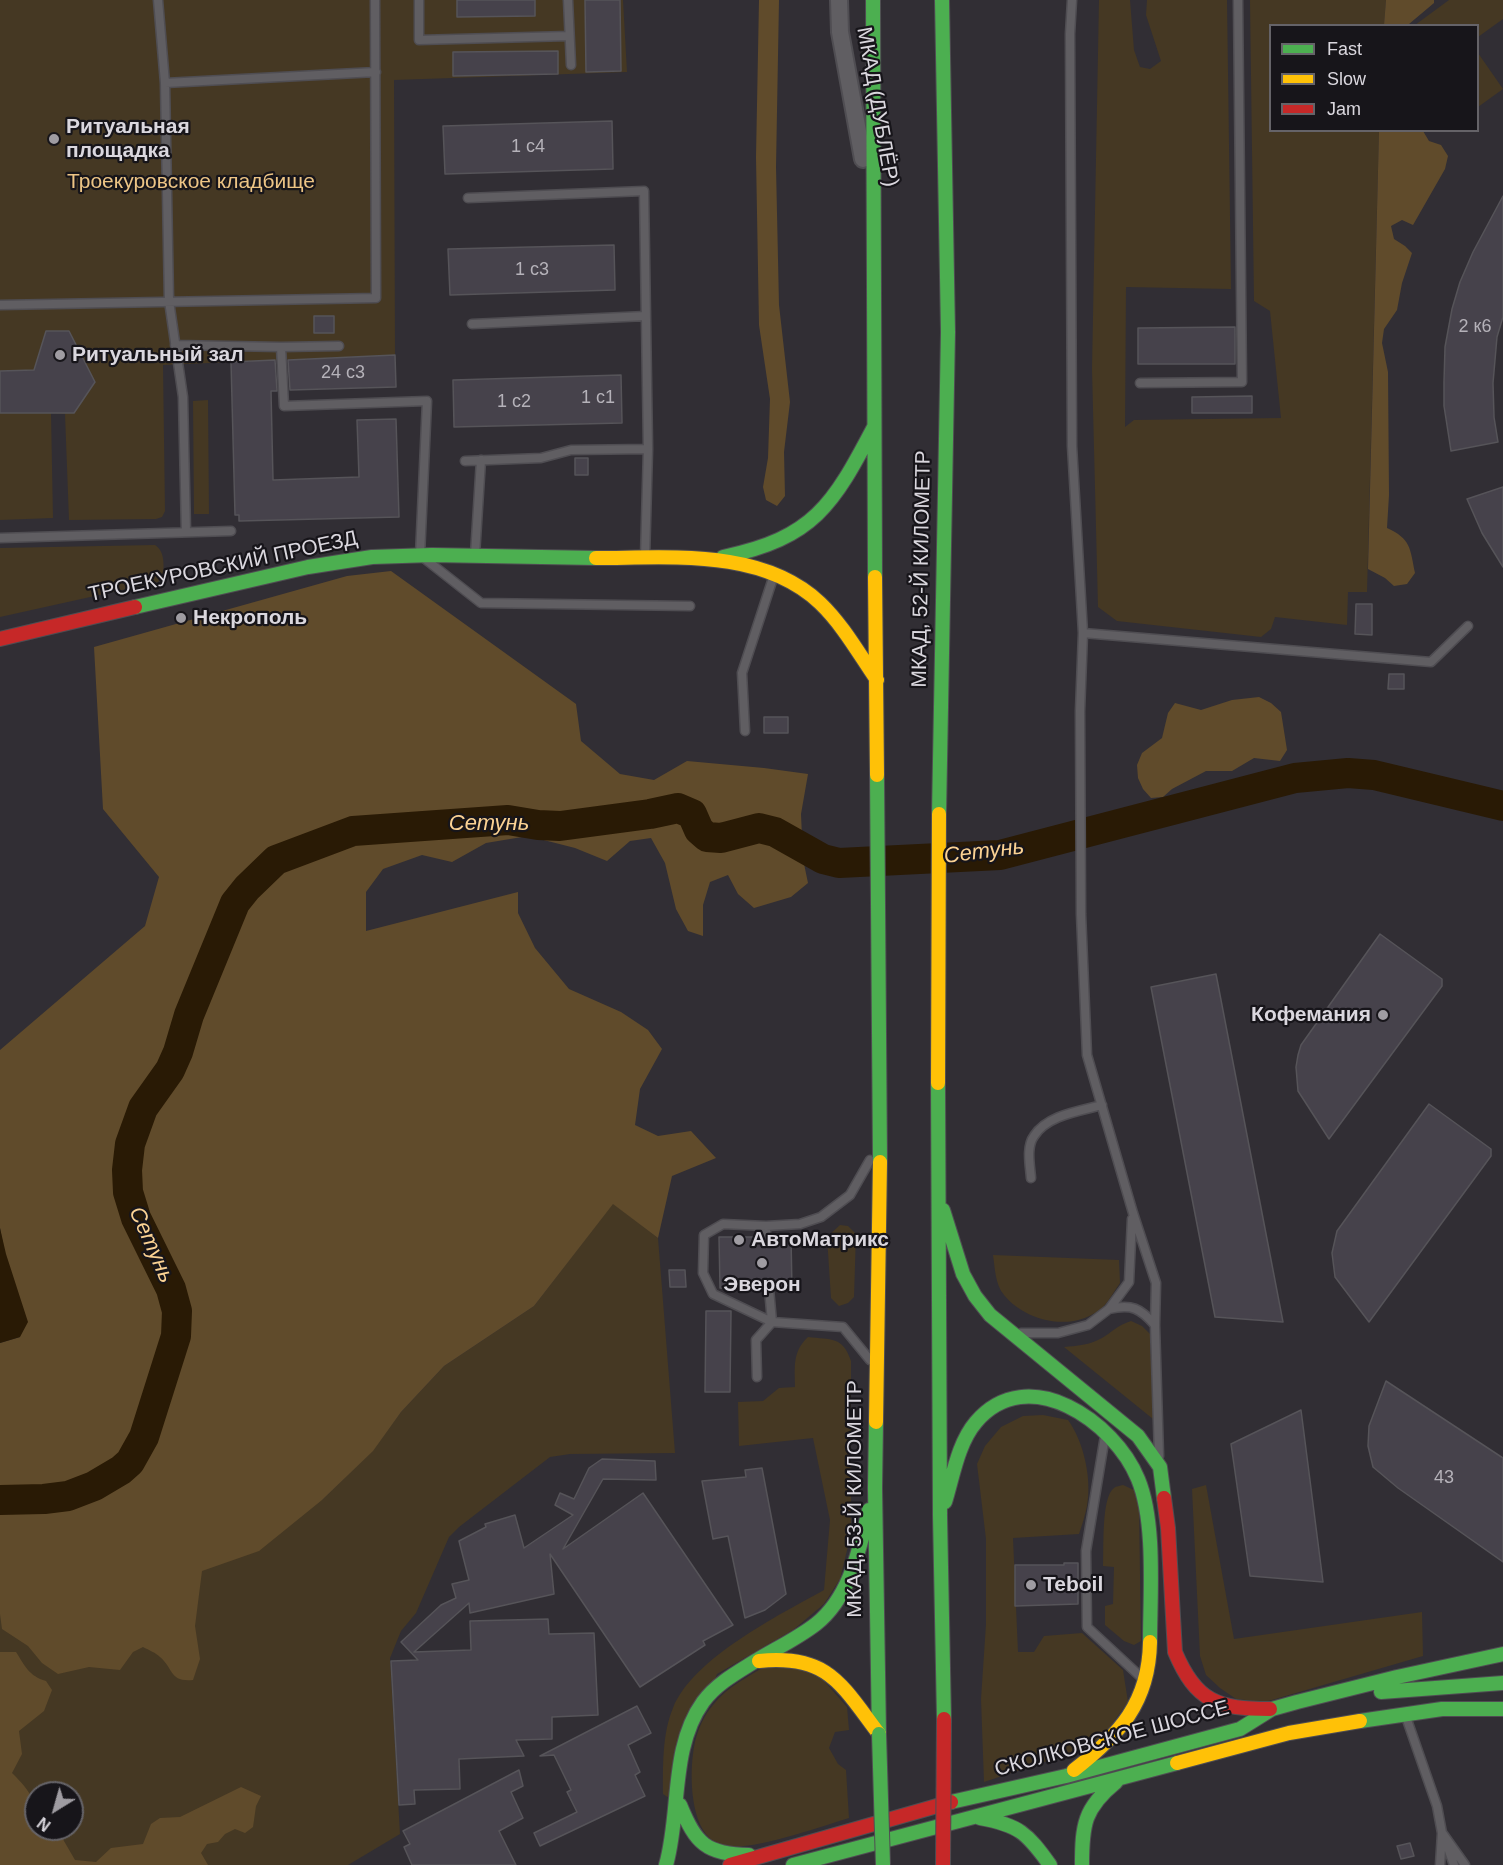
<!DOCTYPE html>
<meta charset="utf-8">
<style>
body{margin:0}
#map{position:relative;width:1503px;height:1865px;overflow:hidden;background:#312e34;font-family:Helvetica,sans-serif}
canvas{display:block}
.legend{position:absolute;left:1269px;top:24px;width:210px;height:108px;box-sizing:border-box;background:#17151a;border:2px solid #656368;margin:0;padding:8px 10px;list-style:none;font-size:18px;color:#dad7de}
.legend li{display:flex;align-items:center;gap:12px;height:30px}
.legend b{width:30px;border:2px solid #656368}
.north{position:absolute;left:24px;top:1781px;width:60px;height:60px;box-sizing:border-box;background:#17151a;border:2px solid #656368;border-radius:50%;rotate:217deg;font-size:16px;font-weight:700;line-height:24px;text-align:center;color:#dad7de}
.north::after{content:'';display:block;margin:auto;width:21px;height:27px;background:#9f9ca2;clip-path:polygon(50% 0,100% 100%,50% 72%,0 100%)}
</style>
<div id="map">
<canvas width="1503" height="1865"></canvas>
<ul class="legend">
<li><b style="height:8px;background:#4caf50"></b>Fast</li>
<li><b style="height:8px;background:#ffc107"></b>Slow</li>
<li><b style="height:8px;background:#c62828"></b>Jam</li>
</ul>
<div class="north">N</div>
</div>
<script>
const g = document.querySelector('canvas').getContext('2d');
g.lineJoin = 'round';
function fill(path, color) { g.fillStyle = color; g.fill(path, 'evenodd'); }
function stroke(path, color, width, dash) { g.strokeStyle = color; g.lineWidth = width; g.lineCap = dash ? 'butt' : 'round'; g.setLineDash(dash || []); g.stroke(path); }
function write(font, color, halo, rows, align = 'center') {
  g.font = font + ' Helvetica,sans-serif'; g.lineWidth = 4.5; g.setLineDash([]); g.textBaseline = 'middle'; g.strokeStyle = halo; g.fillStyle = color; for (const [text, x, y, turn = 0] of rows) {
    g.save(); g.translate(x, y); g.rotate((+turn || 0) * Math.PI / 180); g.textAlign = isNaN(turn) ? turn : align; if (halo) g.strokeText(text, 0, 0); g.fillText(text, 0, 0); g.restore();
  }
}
fill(new Path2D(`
 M0 0H623L627 72 394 80 395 355 163 365 165 511 162 517 156 519 69 520 65 414 51 413 53 518 0 520Z
 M1099 0H1130L1134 50 1140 67 1150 69 1161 61 1146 15 1147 0H1227L1231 289 1126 287 1125 427 1134 420 1281 418 1270 311 1254 301 1250 0H1386L1384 25 1270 26V130L1379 131 1367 592H1348L1347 625 1275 617 1271 629 1261 637 1117 621 1098 607 1092 369Z
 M1449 0H1503V19L1478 37V26L1415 25Z
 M1478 53 1503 89 1478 107Z
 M208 400 209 514H194L193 401Z
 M155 545C165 551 164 566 163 576L158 582 0 617V548Z
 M613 1203 658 1238 675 1453 570 1454 550 1457 459 1527 449 1537 416 1613 401 1631 390 1658 400 1834 348 1865H0V1526L322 1500 372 1451 401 1412 444 1366 534 1306ZM36 1793H72V1829H36Z
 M840 1225 848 1226 856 1234 854 1297 848 1303 839 1306 831 1298 827 1237Z
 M993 1255 1119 1260 1120 1283C1115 1290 1110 1299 1104 1306 1076 1333 1027 1323 1004 1295 995 1284 995 1268 993 1255Z
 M1131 1321 1142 1326 1150 1334 1153 1419 1064 1347C1076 1346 1090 1345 1102 1338 1112 1332 1118 1325 1131 1321Z
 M808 1337C831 1340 843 1336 851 1361V1534L840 1579 824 1604 793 1630 717 1674 669 1798 663 1794C663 1767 662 1734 673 1708 693 1658 779 1615 824 1590L830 1520 813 1438 739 1446 738 1402 763 1401 779 1388 795 1387C795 1367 792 1352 808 1337Z
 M1043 1415 1068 1420C1084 1442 1092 1479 1087 1506 1085 1516 1082 1525 1079 1534L1013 1538 1018 1652H1034L1044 1636 1082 1633 1123 1670 1128 1702 1103 1736 1080 1750 984 1782 981 1699 986 1624V1539L977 1464 985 1446 1001 1427 1023 1416Z
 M1123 1485 1134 1490 1139 1508 1141 1641 1134 1645 1124 1641 1105 1625V1606L1113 1604 1114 1567 1103 1566C1104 1550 1101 1497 1114 1488 1116 1486 1120 1486 1123 1485Z
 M1206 1485 1234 1639 1422 1612 1423 1656 1265 1702 1236 1699 1220 1688 1206 1675 1200 1656 1192 1489Z
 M767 1665H810L847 1707 849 1730 835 1732 829 1748 838 1764 846 1770 849 1818C822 1826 745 1854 721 1845 688 1834 689 1769 695 1742 698 1729 704 1715 713 1705 727 1687 748 1677 767 1665Z`), '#453823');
fill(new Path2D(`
 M759 0H779L776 167 779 305 790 402 784 452 785 496 777 506 766 500 763 487 768 458 770 399 759 325 756 157Z
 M1386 0H1434V3L1409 24 1410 25H1384Z
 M1379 131H1423L1429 141 1441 145 1448 156 1445 169 1413 225 1402 220 1391 226 1394 239 1405 246 1412 253 1402 283 1397 310 1384 329 1382 343 1388 372 1389 495 1387 528C1411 539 1410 548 1415 573L1407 584 1394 586 1385 578 1368 569Z
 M391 571 576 704 581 741 620 774 654 780 687 761 764 768 808 774 801 814 803 859 808 883 791 897 754 908 738 894 728 875 710 882 703 905V936L688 931 676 909 665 863 651 838 630 841 607 861 575 848 528 836 486 843 452 862 422 855 383 869 366 892V931L518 892V913L535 948 569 989 621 1012 648 1030 662 1049 640 1089 635 1125 658 1136 691 1131 716 1158 672 1176 658 1238 613 1204 534 1306 444 1366 401 1412 373 1451 322 1500 259 1551 202 1571 195 1626 200 1659 193 1680C169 1682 174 1669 160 1657 156 1653 149 1650 143 1647L133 1652 120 1670 89 1667 58 1674 42 1663 28 1646 2 1629 0 1614V1343L20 1337 0 1228V1050L145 926 159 877 103 809 94 647 347 576Z
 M1259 697 1271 703 1281 712 1287 750 1280 761 1254 758 1232 771H1206L1172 789 1163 797 1151 798 1143 789 1138 778 1137 765 1142 753 1162 738 1168 713 1175 703 1201 710 1232 700Z
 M0 1652H16C25 1666 29 1676 46 1681L52 1690 44 1711 19 1731 22 1754 12 1773C32 1793 36 1800 36 1829H57L75 1860 96 1862 111 1848 143 1844 151 1824 160 1818 180 1817 241 1787 261 1796 256 1806 253 1827 245 1833 235 1829 225 1834 218 1842 207 1844 201 1853 208 1865H0Z`), '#604b2b');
fill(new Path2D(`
 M0 1228 6 1254 28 1322 20 1337 0 1343Z`), '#291a05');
stroke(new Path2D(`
 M0 1500 44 1499 68 1496 94 1486 121 1470 130 1462 144 1437 176 1336 177 1311 171 1289 136 1218 128 1192 127 1170 130 1144 143 1108 170 1070 178 1052 189 1015 235 903 247 888 276 860 353 831 508 820 538 825 560 826 650 814 678 808 692 814 699 830 707 837 721 838 759 828 775 832 823 859 839 863 1000 855 1295 778 1348 773 1374 775 1503 806`), '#291a05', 30);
const building = new Path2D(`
 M457 0H535V16L457 17Z
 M585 0H620L621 71 586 72Z
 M558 51V74L453 76V52Z
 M612 121 613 169 445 174 443 126Z
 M1503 196V317L1497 337 1493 383 1494 417 1498 442 1451 451 1444 406V382L1445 347 1452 309 1460 282 1473 252Z
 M614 245 615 290 450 295 448 249Z
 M314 316H334V333H314Z
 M1235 327V364H1138V328Z
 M46 331H69L95 382 74 413H0V371L34 370Z
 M395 355 396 387 290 390 288 360Z
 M275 360 277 391H271L273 480 359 477 357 420 396 419 399 517 239 521V515H235L231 362Z
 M621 375 622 423 454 427 453 380Z
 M1252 396V413H1192V397Z
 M575 458H588V475H575Z
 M1503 487V567L1482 533 1467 499Z
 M1356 604H1372V635L1355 634Z
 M1389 674H1404V689H1388Z
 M764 717H788V733H764Z
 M1380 934 1442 979V986L1329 1139 1298 1091 1296 1067 1298 1055 1301 1045Z
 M1216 974 1283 1322 1215 1317 1151 987Z
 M1429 1104 1491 1149V1156L1369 1322 1335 1277 1332 1253 1337 1231Z
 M719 1237H760L762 1242 767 1243 771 1241 772 1237H791L792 1290 775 1289 774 1285 769 1283 765 1284 763 1289 720 1288Z
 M669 1270H685L686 1287H670Z
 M706 1311H731L730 1392H705Z
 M1386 1381 1503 1458V1562L1398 1488 1373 1467 1368 1446 1369 1426Z
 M1301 1410 1323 1582 1250 1576 1231 1444Z
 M602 1459 655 1461 656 1480 603 1479 563 1549 643 1493 733 1625 703 1641 705 1645 640 1687 550 1554 554 1594 470 1613 469 1603 414 1652 471 1650 470 1621 548 1619 549 1634 594 1633 598 1715 552 1717V1739L516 1740 524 1756 459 1759 460 1789 414 1790 415 1804 399 1805 391 1661 418 1660 401 1642 441 1605 456 1598 452 1584 469 1580 459 1541 486 1527 485 1524 515 1515 524 1548 573 1515 555 1505 560 1493 574 1499 589 1468Z
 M762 1468 786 1594 765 1610 745 1618 728 1536 713 1539 702 1481 746 1477 745 1470Z
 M1064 1563H1078V1604L1015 1606V1565H1064Z
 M637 1706 651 1733 628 1745 640 1772 635 1775 645 1796 540 1846 534 1833 577 1812 567 1792 571 1790 554 1755 540 1756Z
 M519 1770 523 1786 511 1792 523 1818 499 1831 516 1865H412L404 1847 410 1844 403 1831Z
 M1410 1843 1414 1856 1401 1859 1397 1846Z`);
fill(building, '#46424b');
stroke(building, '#565459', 1.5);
const lane = new Path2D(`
 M158 0 165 83 169 301 183 397 186 532
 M419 0V40L569 36
 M568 0 571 65
 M1072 0 1070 34 1072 446 1083 633 1080 711 1081 914 1087 1055 1133 1213 1156 1283 1155 1325 1159 1456
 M165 83 376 72
 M468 198 644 191 648 449 645 558
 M0 305 376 298 375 0
 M472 324 646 316
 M175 345 281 347
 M339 346 281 347 284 406 427 401 420 555 481 603 690 606
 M1140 383 1242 382 1238 0
 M465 461 541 458 571 450 648 449
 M0 538 231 531
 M475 555 481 460
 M1083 633 1431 662 1468 626
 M745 731 742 673 774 575
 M1031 1178C1030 1165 1026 1147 1034 1136 1047 1115 1080 1111 1102 1105
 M766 1237V1226L800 1224 821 1217 850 1195 870 1160
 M769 1289 772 1322 843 1327 870 1360
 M1109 1309C1132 1304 1140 1308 1155 1325
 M1021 1333H1058L1088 1325 1109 1309 1129 1282 1132 1219
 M757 1377 756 1340 772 1322 713 1294 703 1273 704 1235 723 1224 766 1226
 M1105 1436 1086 1551 1087 1627 1143 1679
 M1405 1714 1437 1806 1442 1833 1440 1865
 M1443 1834 1465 1865
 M1446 1842 1454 1865`);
const street = new Path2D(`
 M839 0 840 32 863 159`);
const fast = new Path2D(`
 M873 0 875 577
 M723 557C814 538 833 505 874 427
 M135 607 308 567 372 557 432 555 596 558
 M877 775 880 1162
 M939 814 948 332 942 0
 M938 1083 940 1516 944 1719
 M943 1210 963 1274 975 1296 990 1315 1138 1436 1160 1467 1164 1498
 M876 1422 875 1488 879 1734
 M945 1502C953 1476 958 1443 976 1422 1028 1361 1115 1422 1138 1479 1156 1522 1150 1595 1150 1642
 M1381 1692 1503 1683
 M1360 1721 1442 1709H1503
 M951 1802 1066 1776 1240 1729 1272 1709 1297 1702 1397 1677 1503 1654
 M680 1805C696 1844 706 1854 749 1855
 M980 1818C1019 1825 1027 1833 1050 1865
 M666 1865C681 1812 670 1748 703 1702 717 1683 738 1672 757 1660 777 1648 798 1638 816 1624 850 1597 859 1550 869 1510
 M793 1865 1177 1763
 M1082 1865C1082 1825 1084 1808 1116 1782`);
const slow = new Path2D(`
 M596 558C669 558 762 548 820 603 843 625 859 654 877 680
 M875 577 877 775
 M938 1083 939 814
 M876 1422 880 1162
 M759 1661C828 1654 841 1684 879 1734
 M1177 1763 1289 1733 1360 1721
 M1074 1770C1119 1735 1149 1703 1150 1642`);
const jam = new Path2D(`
 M0 639 135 607
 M1164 1498 1168 1528 1175 1652C1196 1702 1218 1709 1270 1709
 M730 1865 951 1802`);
stroke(lane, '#4f4d52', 11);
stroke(street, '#4f4d52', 20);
stroke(fast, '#4f4d52', 16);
stroke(slow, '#4f4d52', 16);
stroke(jam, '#4f4d52', 16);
stroke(lane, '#605e62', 8);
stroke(street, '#605e62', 16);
stroke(fast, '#4caf50', 14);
stroke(slow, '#ffc107', 14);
stroke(jam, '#c62828', 14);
const fastBridge = new Path2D(`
 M879 1734 883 1865`);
const jamBridge = new Path2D(`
 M943 1865 944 1719`);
stroke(fastBridge, '#4f4d52', 16, []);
stroke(jamBridge, '#4f4d52', 16, []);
stroke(fastBridge, '#4caf50', 14);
stroke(jamBridge, '#c62828', 14);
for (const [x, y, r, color] of [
 [54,139,6,"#9f9ca2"],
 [60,355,6,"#9f9ca2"],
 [181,618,6,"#9f9ca2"],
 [1383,1015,6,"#9f9ca2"],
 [739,1240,6,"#9f9ca2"],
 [762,1263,6,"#9f9ca2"],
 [1031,1585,6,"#9f9ca2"]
]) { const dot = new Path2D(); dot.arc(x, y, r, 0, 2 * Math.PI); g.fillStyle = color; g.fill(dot); stroke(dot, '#17151a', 2); }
write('18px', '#b5b2b9', null, [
 ["1 с4",528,147],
 ["1 с3",532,270],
 ["2 к6",1475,327],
 ["24 с3",343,373],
 ["1 с1",598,398],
 ["1 с2",514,402],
 ["43",1444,1478]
]);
write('21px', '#dad7de', '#17151a', [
 ["МКАД (ДУБЛЁР)",877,107,80],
 ["ТРОЕКУРОВСКИЙ ПРОЕЗД",223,567,-12],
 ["МКАД, 52-Й КИЛОМЕТР",922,569,-89],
 ["МКАД, 53-Й КИЛОМЕТР",855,1499,-90],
 ["СКОЛКОВСКОЕ ШОССЕ",1112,1739,-15]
]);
write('bold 21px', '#dad7de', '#17151a', [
 ["Ритуальная",66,127],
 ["площадка",66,151],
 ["Ритуальный зал",72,355],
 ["Некрополь",193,618],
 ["Кофемания",1371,1015,"right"],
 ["АвтоМатрикс",751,1240],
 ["Эверон",762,1285,"center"],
 ["Teboil",1043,1585]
], 'left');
write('21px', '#ecc485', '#17151a', [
 ["Троекуровское кладбище",191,182]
]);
write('italic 22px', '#fbd293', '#17151a', [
 ["Сетунь",489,824],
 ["Сетунь",984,852,-7],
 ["Сетунь",151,1245,66]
]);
</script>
